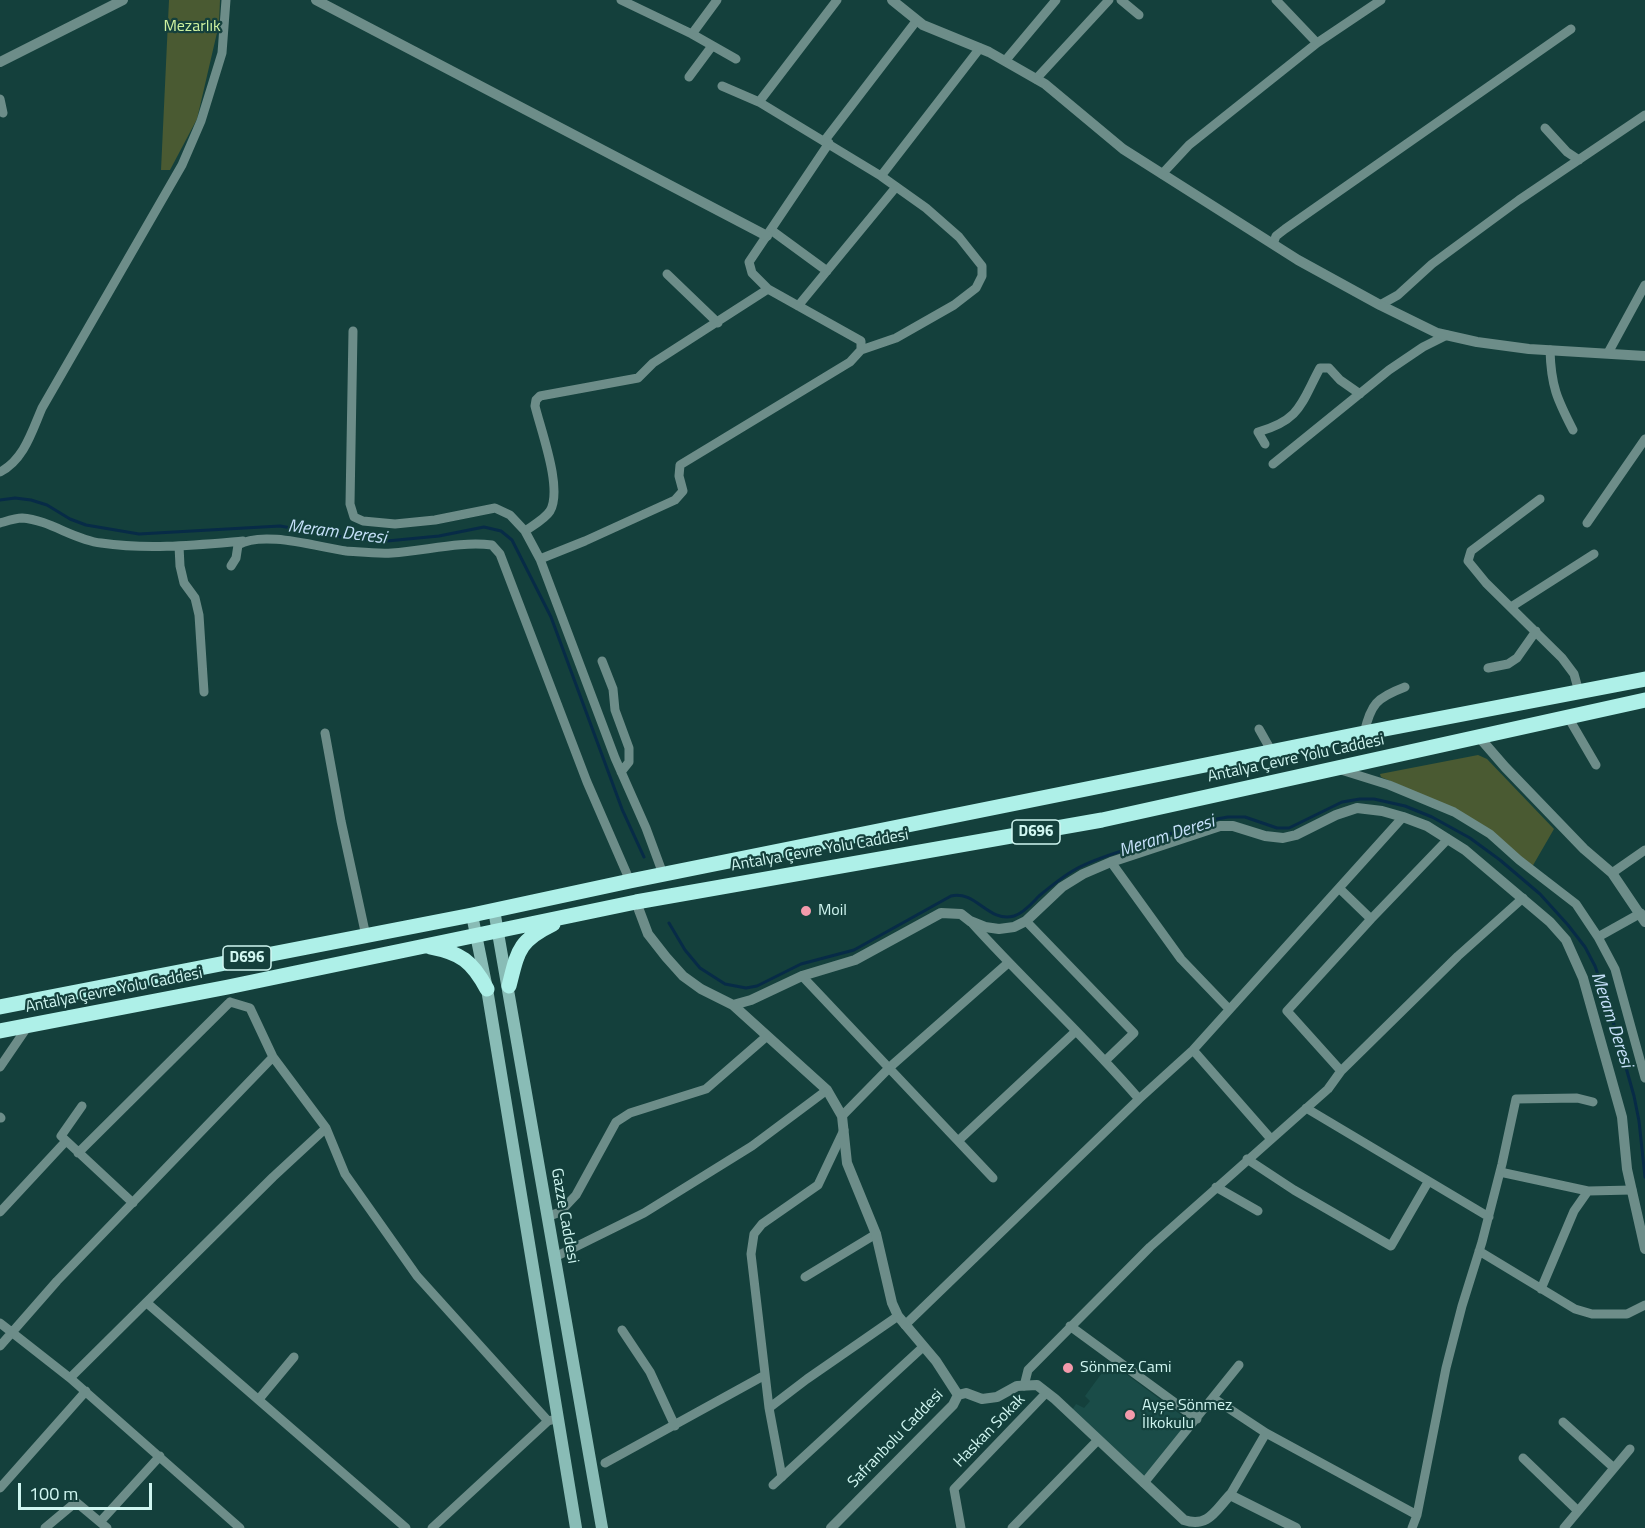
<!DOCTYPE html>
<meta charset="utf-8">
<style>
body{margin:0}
#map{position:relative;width:1645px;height:1528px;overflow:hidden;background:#14403c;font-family:"Titillium Web",sans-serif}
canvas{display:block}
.scale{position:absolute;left:18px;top:1483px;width:134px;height:27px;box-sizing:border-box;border:3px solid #d0f6f1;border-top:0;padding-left:8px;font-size:18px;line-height:21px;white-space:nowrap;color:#d0f6f1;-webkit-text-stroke:4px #14403c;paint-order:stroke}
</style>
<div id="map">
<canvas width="1645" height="1528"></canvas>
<div class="scale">100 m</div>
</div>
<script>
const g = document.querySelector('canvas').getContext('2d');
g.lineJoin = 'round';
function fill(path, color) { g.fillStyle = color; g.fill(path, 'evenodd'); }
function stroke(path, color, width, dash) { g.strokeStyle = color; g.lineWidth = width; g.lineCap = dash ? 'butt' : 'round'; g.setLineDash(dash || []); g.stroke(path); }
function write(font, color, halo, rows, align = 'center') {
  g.font = font + ' "Titillium Web",sans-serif'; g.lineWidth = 4.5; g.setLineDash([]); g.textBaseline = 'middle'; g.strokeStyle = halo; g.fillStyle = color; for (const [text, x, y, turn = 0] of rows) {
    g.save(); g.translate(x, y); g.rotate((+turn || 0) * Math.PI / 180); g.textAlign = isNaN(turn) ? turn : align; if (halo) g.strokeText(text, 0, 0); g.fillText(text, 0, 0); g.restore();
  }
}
fill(new Path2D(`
 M1110 1362 1189 1421 1145 1477 1072 1410 1076 1404 1084 1408 1090 1401 1085 1396Z`), '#1a4c48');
fill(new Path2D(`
 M169 0H220L219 24 197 119 170 170H161Z
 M1478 755 1487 759 1554 829 1532 867 1427 797 1381 777 1380 774Z`), '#4a5a32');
stroke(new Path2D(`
 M0 500 15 498 31 500 47 505 70 519 86 525 139 534 280 526 354 539 387 541 439 536 484 527 501 531 512 540 551 617 622 809 644 857
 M669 923 685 950 700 968 725 984 746 988 757 986 801 964 854 950 951 896C976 890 988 923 1014 916 1024 913 1032 903 1039 896 1051 886 1063 876 1076 869 1096 858 1116 853 1137 846 1162 837 1186 827 1211 820L1228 817H1245L1277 828H1289L1342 802 1360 799H1374L1405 806 1432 817 1470 838 1500 860 1540 894 1568 925 1585 947 1595 966 1607 1000 1634 1096 1639 1121 1645 1177`), '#072b47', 3);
stroke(new Path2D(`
 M621 0 692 34 736 59
 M1121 0 1139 15
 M1276 0 1317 43
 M692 34 717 0
 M1005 61 1056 0
 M689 77 712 46
 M1036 79 1109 0
 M722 86 759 102 881 176 926 208 959 237 982 266V276L976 288 954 305 896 338 861 350
 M0 99 3 113
 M759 102 837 0
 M1545 128 1567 152 1579 160
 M825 140 917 20
 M1162 174 1189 145 1317 43 1381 0
 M881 176 980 48
 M771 230 827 271
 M1273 244 1276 236 1285 229 1571 29
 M667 274 718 323
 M1380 305 1398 295 1432 264 1519 200 1645 115
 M798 306 896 187
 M353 331 350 504 354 517 363 521 395 524 435 520 495 508 510 515 525 531 540 559 615 758 646 828 663 874
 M1550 350C1551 386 1557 399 1573 430
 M1608 353 1645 285
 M1265 444 1258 432C1301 420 1301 403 1320 368H1329L1340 380 1360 394
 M1273 464 1389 370 1423 347 1447 335
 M0 472C24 460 32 431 42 408L182 165 201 121 222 53 226 0
 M1540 499 1471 551 1468 561 1486 583 1562 658 1574 674 1579 692
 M0 523C7 521 16 518 22 518 50 520 74 540 101 543 149 550 196 545 243 541
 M1587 523 1645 439
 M525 531C532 526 545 519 550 511 563 489 541 431 535 406L536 400 540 396 638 378 653 363 768 289
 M179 546 180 566 184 583 195 598 199 615 204 692
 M540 559 585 541 675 500 683 491 679 476 680 465 850 362 861 350V341L768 289 752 273 749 262 829 143
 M231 566 236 558 238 545C263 530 317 547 346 551 361 552 377 554 392 553 425 551 459 541 492 545L500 554 587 782 630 881
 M1511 607 1594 554
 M602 661 613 689 615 710 629 748V762L621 772
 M1488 668 1508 664 1517 658 1536 631
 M1568 717 1596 765
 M1259 729 1272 752
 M325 733 341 821 366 936
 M1364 733C1371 704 1376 698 1405 687
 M1341 770 1389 785 1454 812 1490 834 1519 860 1576 904 1598 937 1615 969 1645 1078
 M1111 862 1181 959 1229 1009
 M1612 873 1645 850
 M1340 889 1371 919 1287 1011 1341 1071
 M1371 919 1448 839
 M1026 921 1134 1033 1106 1060
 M971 922C1026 983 1086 1037 1139 1099
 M1598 937 1641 913
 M802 976 958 1141 1076 1031
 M230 1002 250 1008 273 1057 326 1128 345 1174 417 1276 548 1421
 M1193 1050 1271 1139
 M0 1067 28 1026
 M82 1106 61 1136 133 1203
 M1306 1108 1489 1217
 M842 1116 890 1067 1008 963
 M0 1117 1 1118
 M958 1141 993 1178
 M78 1153 230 1002
 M1247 1159 1294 1190 1391 1246 1428 1182
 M1500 1172 1588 1191 1632 1190
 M1216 1187 1258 1211
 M0 1212 66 1141
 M547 1217 560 1212 576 1195 616 1122 630 1113 706 1089 767 1036
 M1479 1251 1575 1309 1592 1314H1627L1645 1305
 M555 1257 644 1213 752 1146 827 1090
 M805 1277 876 1234
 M1541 1289 1574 1211 1588 1191
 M147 1303 406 1528
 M0 1323 70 1378 240 1528
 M905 1325 1139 1099 1193 1050 1403 817
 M1070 1326 1197 1419
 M622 1330 650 1372 675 1426
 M0 1346 57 1281 273 1057
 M70 1378 273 1177 326 1128
 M1024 1386 1028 1370 1150 1247 1328 1089 1341 1071 1458 956 1523 898
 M1213 1398 1266 1433 1417 1515
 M259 1399 294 1357
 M769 1408 807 1379 898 1316
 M1563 1422 1614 1468
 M1523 1458 1578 1511
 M605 1463 765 1375
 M782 1477 769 1408 751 1254 754 1234 762 1224 818 1185 844 1130
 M1144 1483 1239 1365
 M773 1485 923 1347
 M0 1488 86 1391
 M1230 1495 1266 1433
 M100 1522 160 1456
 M45 1528 76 1502 107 1528
 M432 1528 548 1421 552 1420
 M961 1528 954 1489 1046 1393
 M1012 1528 1098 1440
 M1412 1528 1417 1515 1446 1368 1462 1306 1482 1242 1502 1164 1516 1099 1577 1098 1593 1102
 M1564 1528 1630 1449`), '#6d8d89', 9);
stroke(new Path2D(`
 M316 0 767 236
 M892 0 923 25 989 52 1045 84 1123 149 1298 260 1380 305 1437 333 1477 342 1529 349 1645 356
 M0 62 123 0
 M1479 737 1505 767 1584 849 1612 873 1645 922
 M636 902 648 934 666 957 683 976 701 989 733 1005 827 1090 842 1116 847 1163 876 1234 892 1303 898 1316 936 1361 958 1395 953 1405 831 1528
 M733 1005 751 1000 802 976 855 960 941 913 961 914 970 921 985 927 999 929 1014 927 1026 921 1062 887 1083 874 1111 862 1220 826H1233L1265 836 1283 838 1296 835 1336 815 1357 808 1382 811 1403 817 1427 826 1465 850 1550 922 1566 940 1583 978 1622 1117 1627 1169 1645 1249
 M958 1395 966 1393 982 1399 997 1397 1017 1386 1037 1385 1055 1399 1184 1520C1208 1528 1215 1511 1230 1495L1296 1528`), '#6d8d89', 10);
stroke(new Path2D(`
 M494 910 602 1528
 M472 915 487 989 576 1528`), '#89bcb6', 12);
stroke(new Path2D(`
 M430 947C461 953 472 961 487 989
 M509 986C518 951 518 941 553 924
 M0 1007 472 915 630 881 1364 733 1645 679
 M0 1031 228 987 636 902 1102 820 1645 700`), '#aef0e8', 15);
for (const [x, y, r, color] of [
 [806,911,6,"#f39aab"],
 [1068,1368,6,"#f39aab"],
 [1130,1415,6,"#f39aab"]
]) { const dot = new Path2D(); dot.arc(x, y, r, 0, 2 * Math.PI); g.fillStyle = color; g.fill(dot); stroke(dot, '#14403c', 2); }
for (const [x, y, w] of [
 [1036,832,48],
 [247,958,48]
]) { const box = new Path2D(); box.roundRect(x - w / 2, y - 12, w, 24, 4.5); g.fillStyle = '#14403c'; g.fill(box); stroke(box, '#d0f6f1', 1.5); }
write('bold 15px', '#d0f6f1', null, [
 ["D696",1036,832],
 ["D696",247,958]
]);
write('16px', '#cff2a0', '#14403c', [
 ["Mezarlık",192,27]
]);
write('16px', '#d0f6f1', '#14403c', [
 ["Antalya Çevre Yolu Caddesi",1296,759,-12],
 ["Antalya Çevre Yolu Caddesi",820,851,-10],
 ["Antalya Çevre Yolu Caddesi",114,991,-11],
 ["Gazze Caddesi",564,1216,80],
 ["Haskan Sokak",990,1431,-46],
 ["Safranbolu Caddesi",896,1439,-46]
]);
write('16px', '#d0f6f1', '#14403c', [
 ["Moil",818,911],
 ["Sönmez Cami",1080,1368],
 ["Ayşe Sönmez",1142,1406],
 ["İlkokulu",1142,1424]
], 'left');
write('italic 18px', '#c6e1fa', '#14403c', [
 ["Meram Deresi",337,533,7],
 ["Meram Deresi",1167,837,-18],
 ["Meram Deresi",1611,1020,72]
]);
</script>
